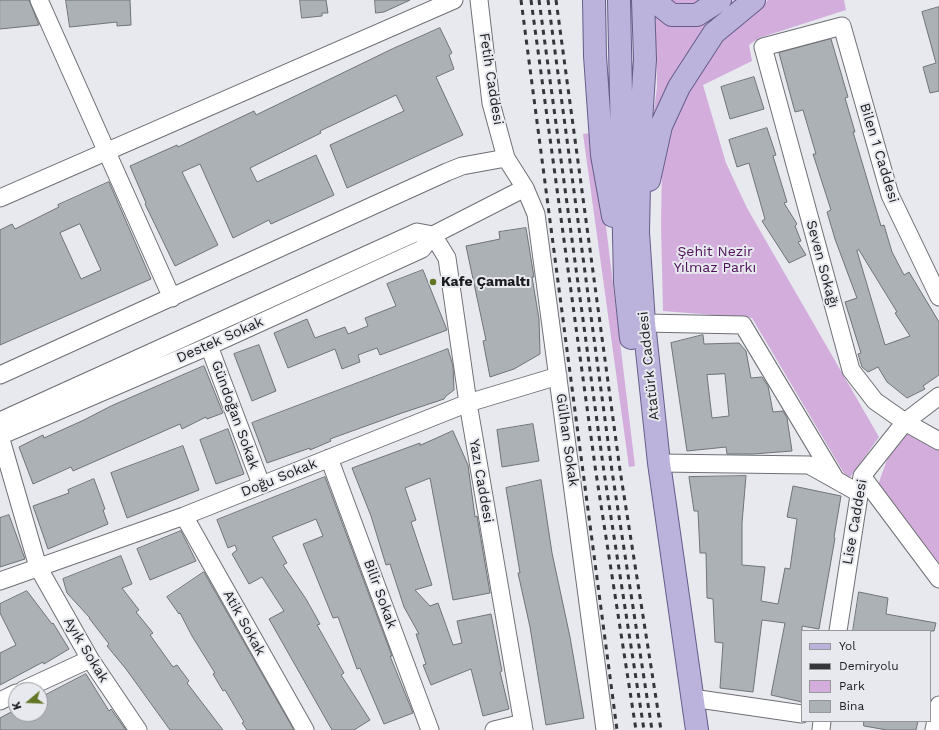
<!DOCTYPE html>
<meta charset="utf-8">
<style>
body{margin:0}
#map{position:relative;width:939px;height:730px;overflow:hidden;background:#e7e9ef;font-family:"Work Sans",sans-serif}
canvas{display:block}
.legend{position:absolute;left:801px;top:630px;width:130px;height:92px;box-sizing:border-box;background:#e7e9ef;border:1px solid #95979b;margin:0;padding:5px 7px;list-style:none;font-size:12px;color:#1a1b1d}
.legend li{display:flex;align-items:center;gap:8px;height:20px}
.legend b{width:20px;border:1px solid #95979b}
.north{position:absolute;left:8px;top:682px;width:40px;height:40px;box-sizing:border-box;background:#e7e9ef;border:1px solid #95979b;border-radius:50%;rotate:251deg;font-size:11px;font-weight:700;line-height:16px;text-align:center;color:#1a1b1d}
.north::after{content:'';display:block;margin:auto;width:14px;height:18px;background:#627626;clip-path:polygon(50% 0,100% 100%,50% 72%,0 100%)}
</style>
<div id="map">
<canvas width="939" height="730"></canvas>
<ul class="legend">
<li><b style="height:5px;background:#bbb3db"></b>Yol</li>
<li><b style="height:5px;background:#353639"></b>Demiryolu</li>
<li><b style="height:11px;background:#d3addb"></b>Park</li>
<li><b style="height:11px;background:#acb1b5"></b>Bina</li>
</ul>
<div class="north">K</div>
</div>
<script>
const g = document.querySelector('canvas').getContext('2d');
g.lineJoin = 'round';
function fill(path, color) { g.fillStyle = color; g.fill(path, 'evenodd'); }
function stroke(path, color, width, dash) { g.strokeStyle = color; g.lineWidth = width; g.lineCap = dash ? 'butt' : 'round'; g.setLineDash(dash || []); g.stroke(path); }
function write(font, color, halo, rows, align = 'center') {
  g.font = font + ' "Work Sans",sans-serif'; g.lineWidth = 4; g.setLineDash([]); g.textBaseline = 'middle'; g.strokeStyle = halo; g.fillStyle = color; for (const [text, x, y, turn = 0] of rows) {
    g.save(); g.translate(x, y); g.rotate((+turn || 0) * Math.PI / 180); g.textAlign = isNaN(turn) ? turn : align; if (halo) g.strokeText(text, 0, 0); g.fillText(text, 0, 0); g.restore();
  }
}
fill(new Path2D(`
 M665 0H708L705 2 676 7Z
 M734 0H737L650 140 657 87 656 44 651 24V1L704 22Z
 M768 0H844L846 10 759 38 749 45 752 61 703 85 726 163 747 208 879 437 848 480 752 318 663 311 661 224 662 164 677 112 688 88 693 87 692 83 707 57 734 29Z
 M591 133 598 160 635 466 629 467 583 134Z
 M907 433 923 435 939 447V567L878 485 894 440Z`), '#d3addb');
const building = new Path2D(`
 M0 0H29L39 25 0 29Z
 M66 0H130L131 25 117 26V22L70 27Z
 M300 0H326L328 13H322V16L302 18Z
 M375 0H410L384 12 376 13Z
 M939 7V91L930 93 923 67 936 63 922 12Z
 M440 28 452 53 449 55 454 69 436 77 463 135 347 188 330 145 404 111 396 95 320 131 321 133 250 168 257 182 316 155 334 195 271 224 269 220 233 238 200 164 182 172 218 245 175 266 145 204 146 203 130 166 177 145 178 147 254 111 256 115 392 49Z
 M831 39 848 97 845 98 855 132H853L881 226 884 225 892 252 904 275 909 272 939 322V375L923 386 925 389 907 398 887 382 878 367 868 372 862 367 858 354 861 353 845 302 857 298 835 239 827 212 831 210 813 154H816L803 110 795 112 779 53ZM859 250 897 312 895 313 910 336 885 345 857 251Z
 M754 77 764 109 730 119 721 87Z
 M767 128 776 155 773 156 787 202 784 203 797 224 795 226 801 241 798 242 806 255 789 263 762 221 765 219 749 163 737 167 729 140Z
 M109 182 151 279 0 345V230L12 224 15 229 59 207 58 205ZM80 224 101 270 81 279 60 233Z
 M526 228 534 277H532L539 319 540 354 514 369 490 377 483 341 486 340 466 246 500 239 499 232Z
 M423 270 447 330 380 355 377 348 358 355 360 362 342 369 335 349 288 368 274 333 307 319 315 338 345 327 348 334 368 326 365 318 396 306 387 284Z
 M703 335 704 344 739 343 746 351 751 378 762 377 768 386 773 412 783 411 787 418 792 451 753 454H727L726 447 687 451 671 343ZM725 374 729 416 712 418 707 375Z
 M259 345 276 391 252 401 234 354Z
 M448 349 453 366 454 390 446 396 444 399 402 413 330 439 331 441 310 450V448L267 463 252 423Z
 M204 366 223 413 207 419 206 417 182 429 180 424 73 471 71 467 33 484 19 447 43 435 44 438 84 420 111 406Z
 M533 424 539 461 502 467 497 430Z
 M228 429 244 474 216 484 200 440Z
 M453 431 468 465 475 517 477 516 490 593 453 600 430 478 405 488 416 520 411 522 432 585 415 590 430 606 438 603 453 645 462 643 457 621 491 614 502 671 500 672 509 709 483 716 471 669 431 685 423 665 426 664 416 634H419L404 607 390 564 386 565 371 516 352 468 420 443V445Z
 M183 446 199 490 127 518 111 473Z
 M746 476 742 523V565L765 567 761 601 778 604 785 568 790 569 797 519 787 517 793 486 841 496 834 537 835 538 819 629 802 626V702L771 695 785 623 762 620 753 692 720 688 723 643 715 642 713 599 707 598 706 553H700L698 511H694L689 477Z
 M325 477 392 656H390L413 713 384 724 360 668 357 669 338 617 333 618 303 544 323 536 316 519 272 537 287 563 283 565 306 599 320 624 317 625 344 673 341 675 370 720 354 730H332L269 619 284 611 262 577 249 584 232 554 237 550 235 545 228 548 217 520Z
 M94 479 105 509 103 510 108 524 48 549 33 506 69 493 68 490Z
 M541 480 552 553 570 637 584 718 546 725 530 627 518 573H520L506 488Z
 M9 515 25 559 0 567V518Z
 M181 531 196 561 150 580 137 549Z
 M121 556 132 584 122 588 139 610 136 612 153 633 150 635 173 667 177 665 189 681 187 683 223 730H170L126 669 107 646 109 644 89 618H90L67 593 63 579Z
 M204 572 294 730H247L242 723 244 722 225 690 223 691 213 674 215 673 192 636 180 613 179 614 167 597Z
 M27 591 52 624 53 623 69 649 44 664 43 662 0 685V653L16 645 0 613V604Z
 M859 592 888 598 886 614 936 623 934 631H853Z
 M86 674 109 711 111 709 126 730H0V718L13 711 15 714H40V698Z
 M864 721H918L916 730H887L864 726Z`);
fill(building, '#acb1b5');
stroke(building, '#6f7478', 1);
const minor = new Path2D(`
 M39 0 172 298
 M479 0 491 103 506 158 525 188 536 214 605 730
 M0 198 454 0
 M433 235 447 258 468 403 524 730
 M939 297 890 195 842 26 763 47 851 370 875 401 905 422 939 441
 M644 323 743 325 836 480
 M209 346 261 484
 M0 375 447 172 462 166 506 158
 M0 421 417 232 433 235
 M0 436 209 346 422 249 433 235 525 188
 M0 436 38 567 90 659 138 730
 M329 458 430 730
 M659 463 809 465 859 493
 M862 476 939 579
 M184 516 305 730
 M0 581 184 516 468 403 558 376
 M838 631 862 476 905 422 939 396
 M23 690 90 659
 M692 698 802 714
 M0 701 16 693
 M494 730 523 723
 M821 730 822 721
 M934 730 939 705`);
const major = new Path2D(`
 M594 0 595 56 602 155 613 216
 M619 0 625 282 631 338
 M643 0 645 59 640 138 638 232 644 323 659 463 697 730
 M653 0 672 15H697L720 0
 M649 180 661 126 679 87 714 33 754 0`);
stroke(minor, '#6e7075', 19);
stroke(major, '#655d89', 24);
stroke(minor, '#fff', 17);
stroke(major, '#bbb3db', 22);
stroke(new Path2D(`
 M521 0 617 730
 M531 0 596 473 636 730
 M539 0 604 472 644 730
 M548 0 612 471 652 730
 M556 0 620 470 661 730`), '#353639', 3, [5, 5]);
for (const [x, y, r, color] of [
 [433,282,4,"#627626"]
]) { const dot = new Path2D(); dot.arc(x, y, r, 0, 2 * Math.PI); g.fillStyle = color; g.fill(dot); stroke(dot, '#e7e9ef', 1.5); }
write('14px', '#1a1b1d', '#e7e9ef', [
 ["Fetih Caddesi",491,79,81],
 ["Bilen 1 Caddesi",879,153,73],
 ["Seven Sokağı",822,264,75],
 ["Destek Sokak",220,340,-24],
 ["Atatürk Caddesi",649,366,-96],
 ["Gündoğan Sokak",235,415,70],
 ["Gülhan Sokak",567,440,82],
 ["Doğu Sokak",279,478,-22],
 ["Yazı Caddesi",481,481,80],
 ["Lise Caddesi",855,522,-80],
 ["Bilir Sokak",380,594,70],
 ["Atik Sokak",244,623,61],
 ["Ayık Sokak",86,650,59]
]);
write('14px', '#4f105a', '#e7e9ef', [
 ["Şehit Nezir",715,252],
 ["Yılmaz Parkı",715,268]
]);
write('bold 14px', '#1a1b1d', '#e7e9ef', [
 ["Kafe Çamaltı",441,282]
], 'left');
</script>
